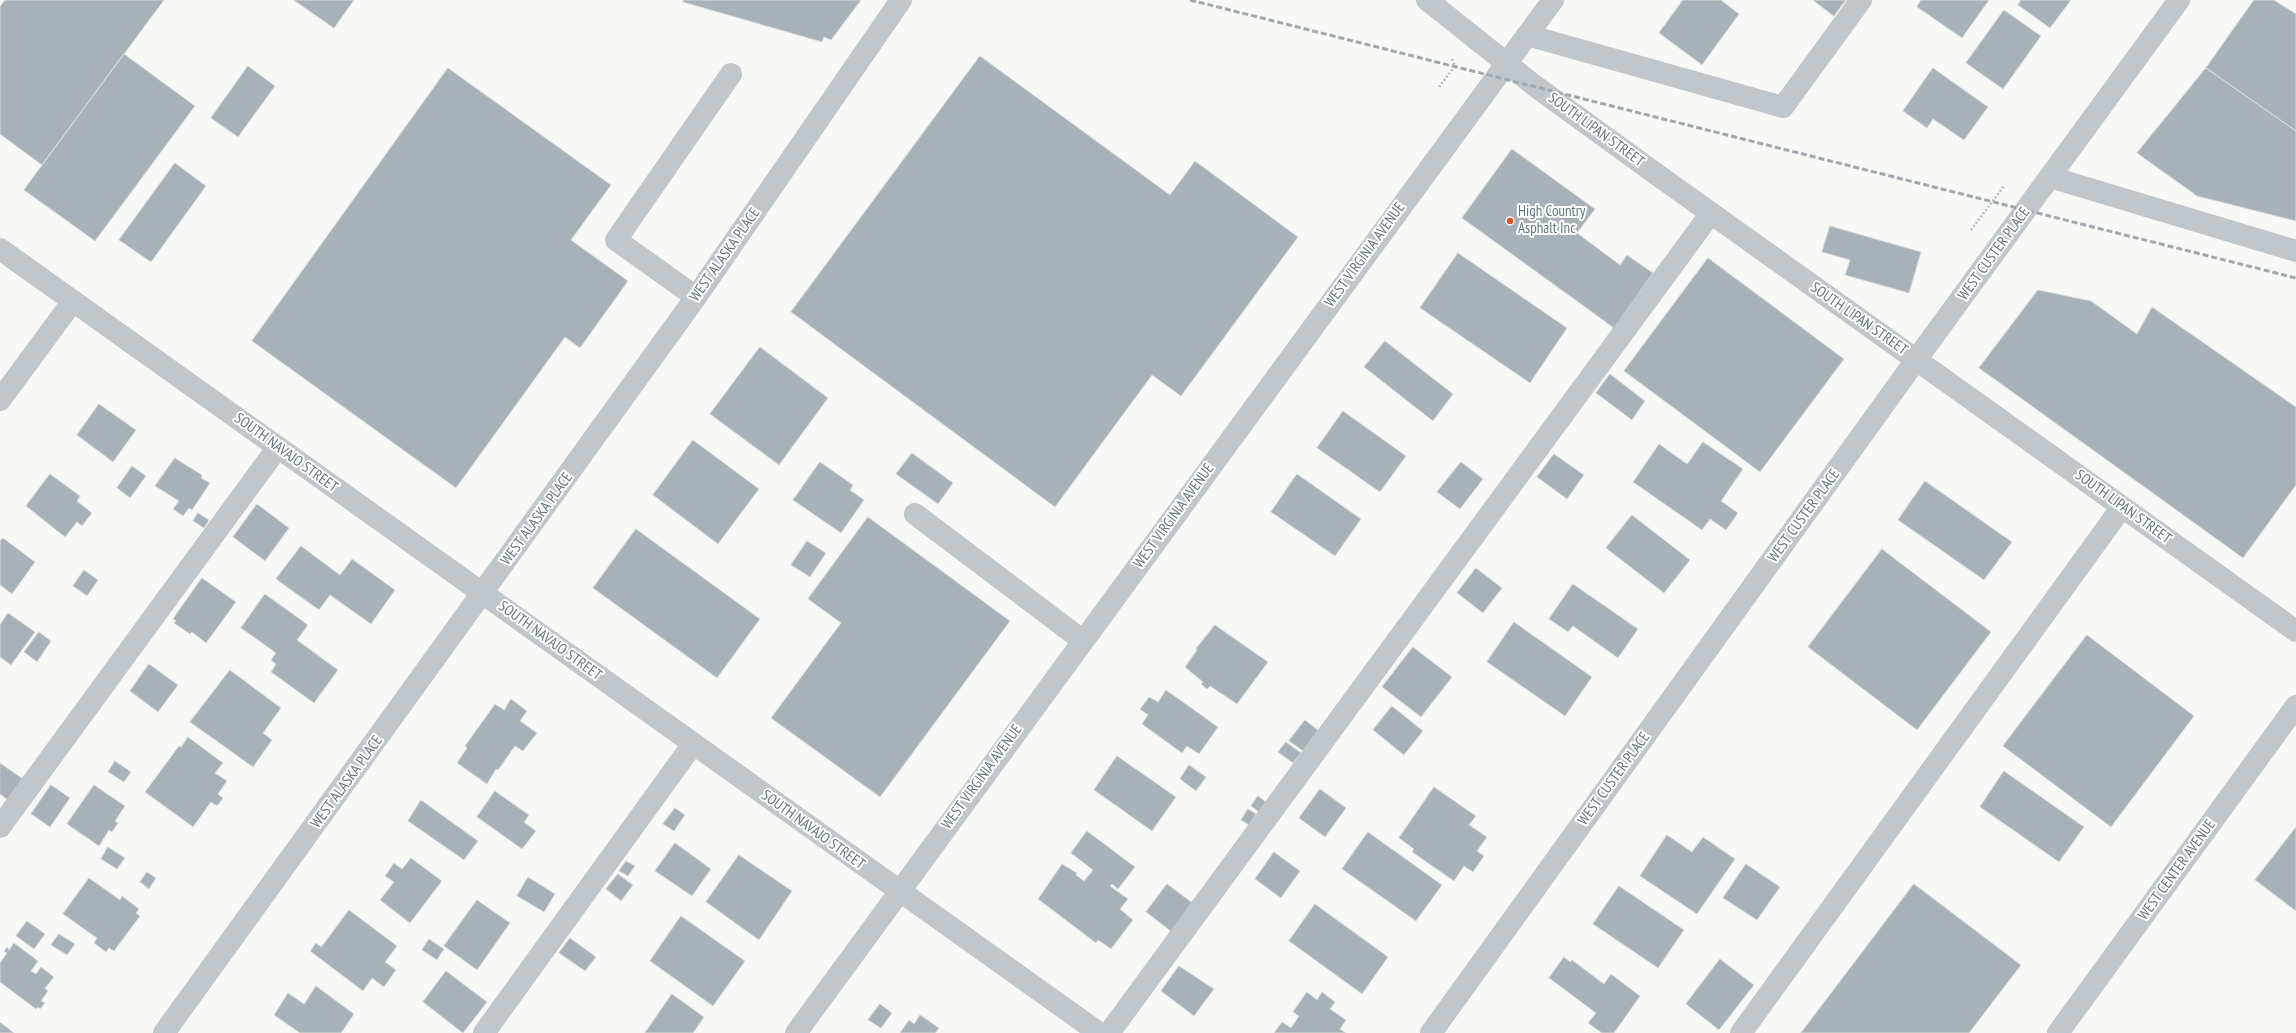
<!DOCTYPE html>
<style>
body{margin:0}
canvas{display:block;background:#f8f8f6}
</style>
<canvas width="2296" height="1033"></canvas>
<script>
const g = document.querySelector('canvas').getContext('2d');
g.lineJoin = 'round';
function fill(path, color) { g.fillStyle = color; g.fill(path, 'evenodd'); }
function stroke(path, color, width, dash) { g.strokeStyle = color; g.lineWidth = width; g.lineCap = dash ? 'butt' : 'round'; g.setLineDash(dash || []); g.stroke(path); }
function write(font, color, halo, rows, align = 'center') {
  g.font = font + ' "PT Sans Narrow",sans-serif'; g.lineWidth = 4; g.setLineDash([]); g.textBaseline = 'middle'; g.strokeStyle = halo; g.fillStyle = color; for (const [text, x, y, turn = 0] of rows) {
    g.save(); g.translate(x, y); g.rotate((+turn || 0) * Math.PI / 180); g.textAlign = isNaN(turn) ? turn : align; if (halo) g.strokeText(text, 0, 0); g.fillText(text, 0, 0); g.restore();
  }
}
const building = new Path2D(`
 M5 0H164L42 165 0 134V7Z
 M294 0H354L334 28Z
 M684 0H861L831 40 824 37 822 42 683 2Z
 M1683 0H1721L1739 14 1702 65 1659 33Z
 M1813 0H1846L1834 16Z
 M1921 0H1989L1962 38 1917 7Z
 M2021 0H2071L2050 28 2018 5Z
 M2254 0H2274L2296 14V131L2206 68Z
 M2004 10 2041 36 2003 89 1966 63Z
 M124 54 195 106 95 241 24 190Z
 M980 56 1170 195 1195 161 1298 237 1181 396 1152 375 1055 507 791 312Z
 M248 66 275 86 238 137 211 118Z
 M448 68 611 185 571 240 628 281 580 348 565 337 456 488 252 341Z
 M1933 68 1988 107 1964 140 1933 119 1927 128 1903 111Z
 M2206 68 2296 131V221L2197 196 2137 153Z
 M1512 149 1595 209 1577 233 1620 265 1627 255 1653 273 1614 328 1462 218Z
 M175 163 206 186 151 262 119 240Z
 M1830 226 1921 252 1909 293 1845 275 1850 260 1822 252Z
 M1458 253 1567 328 1530 383 1420 308Z
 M1708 258 1844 359 1760 472 1624 371Z
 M2038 290 2091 301 2137 334 2152 307 2296 407V485L2243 558 1979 368Z
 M1385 341 1453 394 1433 421 1364 367Z
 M760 347 828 398 779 465 710 414Z
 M1610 374 1645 401 1632 420 1596 393Z
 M99 404 136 430 113 462 77 435Z
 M1343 411 1406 456 1380 492 1317 448Z
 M693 440 759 489 718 544 653 495Z
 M1703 442 1743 469 1721 501 1738 513 1726 530 1710 519 1702 530 1633 482 1659 444 1687 464Z
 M912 453 953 483 938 504 896 474Z
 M1554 454 1584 475 1567 499 1537 477Z
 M175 458 202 475 201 478 210 483 192 510 189 508 183 516 173 509 179 501 155 486Z
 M820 462 853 485 850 490 864 500 841 533 793 500Z
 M1461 462 1483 479 1460 509 1437 492Z
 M132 466 146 476 130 498 117 488Z
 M50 474 80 496 77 501 92 513 82 526 77 522 65 537 26 506Z
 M1297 474 1361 519 1335 556 1271 512Z
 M1925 481 2012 542 1984 580 1898 520Z
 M257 504 289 528 265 561 233 537Z
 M198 513 209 520 204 528 193 521Z
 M1632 515 1690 560 1664 593 1606 548Z
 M868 517 1010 621 880 797 771 718 841 623 808 599Z
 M636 529 760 619 717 678 593 588Z
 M3 538 35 562 12 594 0 585V541Z
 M807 541 826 553 810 577 791 565Z
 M301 546 340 575 352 559 395 590 371 624 330 595 319 610 276 579Z
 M1882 549 1991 632 1917 730 1808 647Z
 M1476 568 1502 588 1483 613 1457 593Z
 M84 570 98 580 87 596 73 586Z
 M202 578 236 602 206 643 192 632 190 634 174 623 176 621 173 619Z
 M1573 584 1638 629 1618 658 1573 626 1568 632 1549 619Z
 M265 594 308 625 297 640 338 670 314 703 271 672 276 664 271 660 276 653 241 628Z
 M8 613 35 632 11 665 0 657V625Z
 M1514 622 1592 677 1565 716 1487 662Z
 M1215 625 1268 662 1237 704 1210 686 1207 689 1201 684 1203 682 1185 667 1197 650 1196 649Z
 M39 632 51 641 37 662 24 652Z
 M2087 635 2194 716 2111 827 2003 746Z
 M1413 647 1452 677 1421 717 1382 687Z
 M149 664 178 685 158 712 130 691Z
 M230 670 281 708 263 733 272 740 253 767 190 722Z
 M1166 690 1218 727 1199 754 1187 746 1182 753 1142 724 1148 715 1140 709 1149 697 1158 702Z
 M511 699 527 711 520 721 537 733 523 751 515 746 498 770 496 769 487 784 457 763 467 748 465 746 495 704 504 710Z
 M1392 706 1423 731 1404 755 1373 730Z
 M1305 720 1318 730 1303 751 1289 741Z
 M188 737 223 763 215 773 227 781 218 794 223 798 217 806 211 802 193 827 145 792 179 746 181 747Z
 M1286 742 1301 753 1293 763 1278 752Z
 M1117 756 1176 797 1152 831 1094 790Z
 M115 761 131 772 124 782 108 772Z
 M0 763 23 779 8 800 0 794Z
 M1189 765 1206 777 1196 791 1180 779Z
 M2004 771 2084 827 2059 862 1980 807Z
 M51 785 70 798 50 827 31 814Z
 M94 785 125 806 115 821 118 823 112 832 109 830 99 846 67 824Z
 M1434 787 1476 816 1469 825 1487 837 1477 851 1484 856 1473 872 1464 866 1454 881 1412 852 1414 849 1399 838Z
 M1320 789 1346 808 1325 837 1299 818Z
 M495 791 529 815 524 822 536 831 522 849 477 817Z
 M1258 796 1266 802 1259 812 1251 806Z
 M421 800 478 841 464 860 408 821Z
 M675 808 685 815 674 831 663 824Z
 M1248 809 1256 814 1249 825 1241 820Z
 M2296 827V911L2255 880Z
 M1087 831 1135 867 1118 889 1112 884 1110 886 1128 899 1120 909 1133 920 1111 949 1098 940 1096 943 1038 899 1062 864 1077 873 1076 875 1084 881 1093 870 1071 853Z
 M1368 832 1442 885 1416 921 1342 869Z
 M1667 835 1692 852 1703 837 1735 859 1697 914 1640 876Z
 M675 843 711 869 692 896 655 871Z
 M108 847 125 858 117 869 101 859Z
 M1274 852 1300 871 1281 898 1255 879Z
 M739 855 792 891 759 940 706 902Z
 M411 858 442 881 410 923 380 900 394 882 385 876 394 863 402 869Z
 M626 861 635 866 628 876 619 871Z
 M1746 864 1780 887 1757 920 1723 898Z
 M147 872 156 878 149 889 140 882Z
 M618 874 633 885 621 901 606 889Z
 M528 877 555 894 544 912 517 896Z
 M89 878 120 900 122 896 139 909 136 913 140 916 114 951 109 948 106 952 94 943 97 938 63 914Z
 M1167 884 1194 904 1172 932 1146 912Z
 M1914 884 2021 965 1969 1033H1801Z
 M1619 886 1684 930 1658 968 1593 924Z
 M477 900 510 923 477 970 444 946Z
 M1315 904 1388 957 1362 994 1289 941Z
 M349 910 397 946 385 962 396 970 384 987 372 978 363 991 310 951 316 943 321 947Z
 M681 916 745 961 713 1006 650 961Z
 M27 921 45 934 34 949 16 936Z
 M59 934 75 944 67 955 51 945Z
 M570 938 596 957 585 971 559 953Z
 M429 939 444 949 437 960 422 950Z
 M14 943 38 961 31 971 36 974 41 967 54 977 45 988 48 991 41 1001 45 1003 40 1009 38 1007 36 1009 0 982V963L7 953 4 951 7 947 9 950Z
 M1564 957 1570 962 1572 960 1604 984 1611 974 1640 996 1614 1033H1602L1588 1023 1596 1013 1549 978Z
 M1720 959 1754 985 1719 1030 1686 1004Z
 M1179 966 1214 989 1194 1016 1161 991Z
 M446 971 487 1002 463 1033 423 1002Z
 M316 986 354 1014 341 1033H300L274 1015 288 993 304 1004Z
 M1307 992 1317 1000 1322 992 1335 1002 1330 1009 1346 1020 1340 1029 1346 1033H1274L1282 1022 1291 1028 1299 1016 1293 1012Z
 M672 994 704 1017 693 1033H645Z
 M880 1004 892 1013 881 1028 868 1020Z
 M920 1015 939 1028 935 1033H900L909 1020 914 1024Z
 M0 1022 14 1033H0Z`);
fill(building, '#a8b1b7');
stroke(building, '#dadad8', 1);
stroke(new Path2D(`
 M1439 87 1455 66 1452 59
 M1971 230 2004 186`), '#b9bdc0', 2.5, [2, 2]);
stroke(new Path2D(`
 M1427 0 1535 86 1652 171 2296 631
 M1527 35 1783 107 1861 0
 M2050 177 2296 251
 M0 249 1099 1033
 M696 297 616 240 731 74
 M0 400 73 301
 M915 514 1082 640
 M0 827 278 447
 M164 1033 696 297 901 0
 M484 1033 693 744
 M796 1033 1553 0
 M1109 1033 1711 213
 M1431 1033 1916 360 2179 0
 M1741 1033 2122 507
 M2058 1033 2296 706`), '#c1c6ca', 22);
stroke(new Path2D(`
 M1190 0 2296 278`), '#a0a8ae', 3, [6, 3]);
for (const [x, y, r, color] of [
 [1510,221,4,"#e3502b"]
]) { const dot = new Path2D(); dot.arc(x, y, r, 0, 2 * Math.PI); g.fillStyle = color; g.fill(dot); stroke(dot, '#fff', 1.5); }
write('15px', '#637581', '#fff', [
 ["SOUTH LIPAN STREET",1596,130,36],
 ["WEST CUSTER PLACE",1994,254,-54],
 ["WEST ALASKA PLACE",725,255,-55],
 ["WEST VIRGINIA AVENUE",1365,255,-54],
 ["SOUTH LIPAN STREET",1859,319,35],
 ["SOUTH NAVAJO STREET",286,453,36],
 ["SOUTH LIPAN STREET",2123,507,36],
 ["WEST VIRGINIA AVENUE",1174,516,-54],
 ["WEST CUSTER PLACE",1804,516,-54],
 ["WEST ALASKA PLACE",537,519,-54],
 ["SOUTH NAVAJO STREET",550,641,36],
 ["WEST VIRGINIA AVENUE",982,777,-54],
 ["WEST CUSTER PLACE",1614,779,-54],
 ["WEST ALASKA PLACE",347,782,-54],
 ["SOUTH NAVAJO STREET",813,830,36],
 ["WEST CENTER AVENUE",2177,870,-54]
]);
write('15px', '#637581', '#fff', [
 ["High Country",1518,212],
 ["Asphalt Inc",1518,229]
], 'left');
</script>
